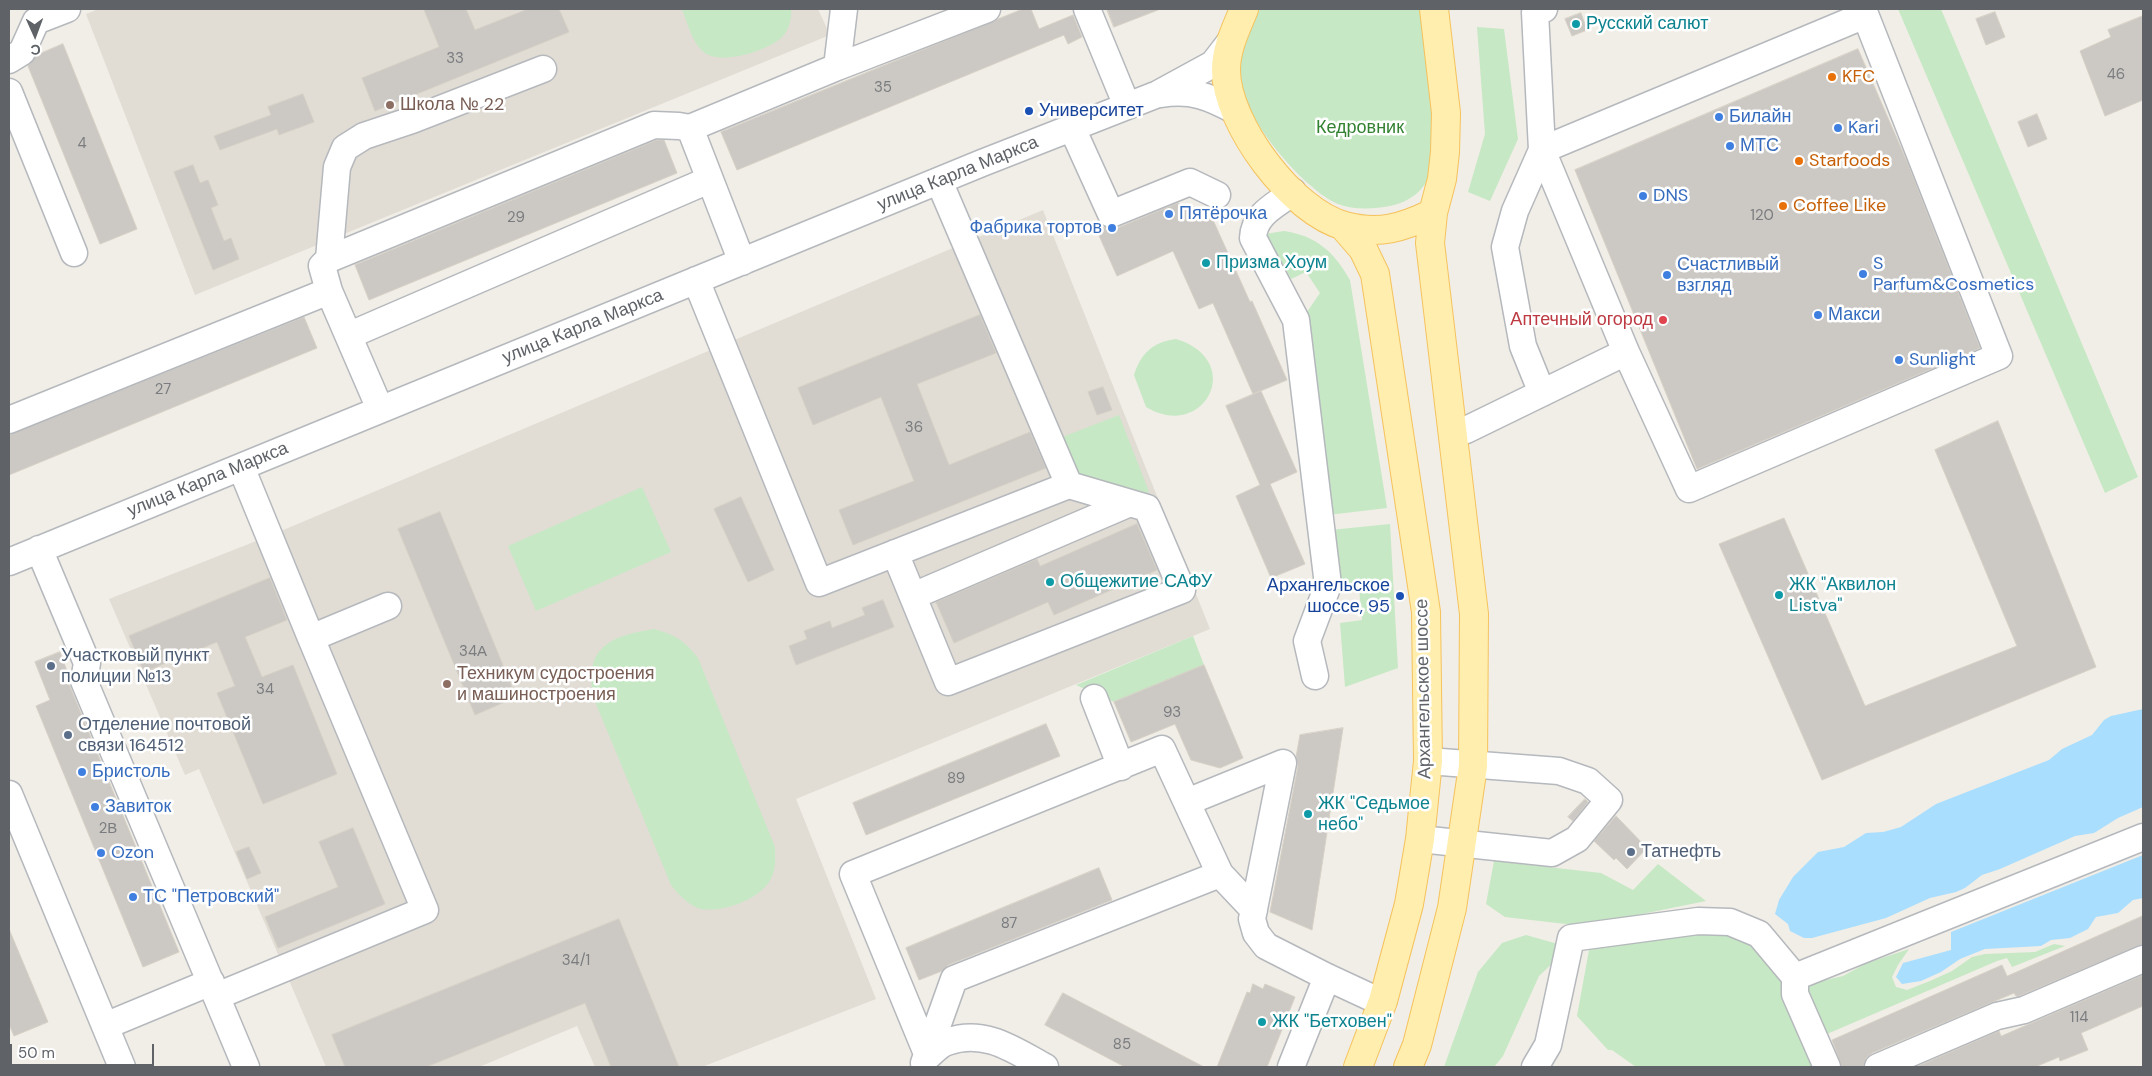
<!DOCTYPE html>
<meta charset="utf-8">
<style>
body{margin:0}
#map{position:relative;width:2152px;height:1076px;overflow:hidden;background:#f1eee7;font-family:"DM Sans",sans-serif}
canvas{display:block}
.frame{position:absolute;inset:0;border:10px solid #5f6368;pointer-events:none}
.north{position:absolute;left:10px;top:10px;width:50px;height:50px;-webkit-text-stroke:4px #fff;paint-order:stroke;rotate:178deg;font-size:14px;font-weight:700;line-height:20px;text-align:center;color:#5f6368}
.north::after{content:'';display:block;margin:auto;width:18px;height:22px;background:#5f6368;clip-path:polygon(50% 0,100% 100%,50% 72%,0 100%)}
.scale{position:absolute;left:10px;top:1044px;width:144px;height:22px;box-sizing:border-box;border:2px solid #5f6368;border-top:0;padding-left:6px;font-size:15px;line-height:18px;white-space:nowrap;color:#5f6368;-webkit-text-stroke:4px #fff;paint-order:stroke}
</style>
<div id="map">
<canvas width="2152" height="1076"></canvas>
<div class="frame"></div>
<div class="north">С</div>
<div class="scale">50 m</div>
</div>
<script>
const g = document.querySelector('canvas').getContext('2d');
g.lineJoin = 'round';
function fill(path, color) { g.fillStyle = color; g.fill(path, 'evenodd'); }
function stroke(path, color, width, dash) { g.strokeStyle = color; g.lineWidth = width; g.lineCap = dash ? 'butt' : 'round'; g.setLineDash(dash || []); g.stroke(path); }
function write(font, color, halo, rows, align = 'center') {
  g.font = font + ' "DM Sans",sans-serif'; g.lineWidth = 5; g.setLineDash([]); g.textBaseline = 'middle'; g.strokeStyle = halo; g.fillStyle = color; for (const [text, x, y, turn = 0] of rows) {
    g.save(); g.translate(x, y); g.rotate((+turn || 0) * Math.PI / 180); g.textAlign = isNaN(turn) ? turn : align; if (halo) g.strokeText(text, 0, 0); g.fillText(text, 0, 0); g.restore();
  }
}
fill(new Path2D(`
 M99 9H818L830 35 195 295 86 14Z
 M1043 210 1210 629 796 799 876 999 702 1067H595L577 1026 479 1067H326L199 769 185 775 109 599 269 536Z`), '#e1ddd5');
fill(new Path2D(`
 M682 9H791C792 18 789 30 782 37 768 51 722 65 705 53 693 45 687 22 682 9Z
 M1256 9H1421C1427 57 1445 133 1428 178 1422 193 1406 203 1390 206 1374 209 1353 210 1338 204 1310 192 1274 150 1258 124 1248 108 1239 82 1239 63 1240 43 1249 26 1256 9Z
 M1898 9H1941L2138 477 2105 493Z
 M1477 27 1504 29 1518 139 1490 201 1468 192 1485 134Z
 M1284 231C1317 236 1334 252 1350 280L1387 508 1328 515 1307 312 1320 293 1306 272 1291 279 1265 234Z
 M1176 339C1247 361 1204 442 1146 407L1134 375C1141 353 1153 342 1176 339Z
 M1119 415 1149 492 1131 498 1076 481 1060 438Z
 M642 487 671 552 536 611 508 546Z
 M1390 524 1398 668 1345 687 1340 623 1362 620 1359 588 1335 589 1330 530Z
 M654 629C675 635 684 640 698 658L775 847C775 854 776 863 774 870 769 897 725 913 701 909 689 906 678 894 671 885L594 699C583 648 609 636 654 629Z
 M1193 636 1204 665 1114 702 1076 685Z
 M1494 861 1601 873 1633 890 1658 864 1706 901 1583 926 1505 917 1486 904Z
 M1695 933 1735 936 1764 954 1785 978 1819 1067H1636L1612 1050H1608L1577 1016 1589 950Z
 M1526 935 1558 944 1559 957 1539 976 1503 1056 1494 1067H1444L1478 972 1502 943Z
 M2054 944 2065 946 2012 967 2007 958 1997 961 1820 1037 1806 998 1809 984 1843 976 1867 963 1909 949 1898 965 1892 977 1896 987 1907 990 1930 981 1952 971 1972 957 1985 954 2035 952Z`), '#c6e8c4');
fill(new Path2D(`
 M2143 709V807L2118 818 2094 833 2075 836 2000 869 1982 875 1965 888 1956 892 1930 898 1886 918 1812 938H1804L1790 931 1788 924 1775 914 1779 900 1793 877 1818 852 1844 847 1866 833 1883 832 1901 827 1936 804 2049 760 2062 749 2092 735 2104 720 2111 716Z
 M2143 855V898L2133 900 2118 913 2096 917 2088 929 2070 938 2051 940 2041 946 1985 949 1960 959 1941 972 1921 981 1902 984 1896 977 1903 963 1951 950V932Z`), '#a9deff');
const building = new Path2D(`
 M424 9H466L475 30 528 9H559L569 32 375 111 362 78 439 47Z
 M1023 9H1031L1039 29 1073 15 1082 37 1068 44 1064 35 737 170 721 132Z
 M1107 9H1158V10L1114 27Z
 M1995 12 2005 37 1986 45 1976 19Z
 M1581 13 1587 30 1572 36 1565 19Z
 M2143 16V100L2105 116 2080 51 2111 37 2108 30Z
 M63 44 137 229 100 244 28 66 37 55Z
 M1858 49 1908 164 1980 348 1697 469 1575 170Z
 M303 94 314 122 279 135 277 129 220 150 214 136 271 115 268 107Z
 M2037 114 2047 139 2028 147 2018 122Z
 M657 140H664L677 173 369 300 355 265Z
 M193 165 200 183 208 180 218 205 211 208 224 241 231 238 239 259 213 270 174 172Z
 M1178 203 1213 220 1250 302 1252 301 1287 380 1253 394 1213 303 1199 309 1173 251 1117 276 1097 231 1105 227 1117 228Z
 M980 315 996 353 917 384 949 465 1030 432 1046 468 853 545 839 510 914 481 881 397 813 425 798 388Z
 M304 317 317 348 9 475V435Z
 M1103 387 1112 410 1097 415 1088 392Z
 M1261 391 1297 472 1270 484 1305 564 1271 578 1236 496 1260 485 1226 406Z
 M1998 421 2096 667 1822 780 1719 544 1784 518 1865 706 2017 646 1935 450Z
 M741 497 774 570 748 582 714 509Z
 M440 512 516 697 475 715 398 529Z
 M1137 524 1157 570 1054 615 1048 602 954 643 936 602 1037 559 1040 566Z
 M270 578 287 620 245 637 262 677 293 665 337 774 263 804 217 693 235 686 217 642 144 672 129 636Z
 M883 600 894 627 796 665 789 646 807 639 804 631 830 621 832 628 865 615 862 608Z
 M60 652 67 671 64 672 179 952 143 967 36 706 50 700 35 662Z
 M1204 665 1243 758 1220 768 1191 760 1175 724 1131 742 1114 702Z
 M1046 724 1060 756 866 835 853 803Z
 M1343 728 1312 930 1270 912 1298 766 1296 757 1300 735Z
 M1585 799 1588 802 1573 821 1568 817Z
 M1616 816 1647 848 1627 869 1616 858 1614 860 1594 841Z
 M353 828 385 904 278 948 265 917 338 887 319 842Z
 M249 847 261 873 247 879 236 852Z
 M1099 868 1112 900 948 965 942 971 919 980 906 948Z
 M2143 916V944L2019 996H2016L2014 993 1872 1053 1866 1058 1863 1067H1842L1832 1040 2002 965 2007 976Z
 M619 919 679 1067H611L585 1003 426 1067H345L332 1035Z
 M9 929 48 1022 14 1036 9 1024Z
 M2143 975V1006L2081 1033 2088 1050 2060 1061 2059 1057 2035 1067H1916L1999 1031 2001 1036Z
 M1253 984 1263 989 1265 984 1295 997 1267 1067H1217L1247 992 1250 993Z
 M1063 993 1204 1067H1125L1045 1025Z`);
fill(building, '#ccc9c4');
stroke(building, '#d6d0c5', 1);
const minor = new Path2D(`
 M1087 9 1127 106
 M9 60 22 52 36 21 67 9
 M837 67 844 9
 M9 92 74 253
 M1161 94C1192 89 1210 97 1236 111
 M1072 128 1111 214 1190 182 1217 195
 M1293 192C1275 206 1254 214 1253 238L1296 320 1328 585 1307 641 1315 676
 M329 259 337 167 345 148 364 136 412 120 543 69
 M742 262 690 128 837 67 987 9
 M696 280 819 583 1069 485 939 181
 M329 291 322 266 329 259 654 125 679 126 690 128
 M350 335 709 180
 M1626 352 1689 489 1999 356 1863 9
 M1542 393 1523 346 1505 247 1515 211 1542 150 1865 15
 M9 420 329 291 380 409
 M1453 433 1466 430 1626 352 1542 150 1535 12 1544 9
 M241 467 311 638 388 606
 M39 549 87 663 84 681 246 1067
 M895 553 948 682 1182 590 1147 508 1069 485
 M9 562 982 163 1158 94 1213 64 1230 42
 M913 596 1130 503
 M1094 698 1121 767
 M9 794 122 1067
 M1187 802 1283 763 1252 919 1256 933 1266 946 1327 977 1370 997 1383 1001
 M1420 839 1552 853 1577 839 1609 800 1588 781 1559 771 1428 761
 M1795 977V994L1827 1067
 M217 996 425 910 311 638
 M105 1026 211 982
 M928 1056 853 874 1162 749 1220 874 1254 910
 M928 1056C934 1051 940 1044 947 1042 984 1028 1014 1050 1045 1067
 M924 1063 954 979 1220 874
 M1291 1067 1327 977
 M1535 1067 1548 1045 1571 938 1698 921 1730 922 1759 934 1795 977 2143 837
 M1878 1067 1997 1016 2024 1010 2143 959`);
const major = new Path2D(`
 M1244 9C1236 29 1226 48 1226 70 1226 124 1293 213 1345 226 1379 235 1402 228 1433 213
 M1343 226 1363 249 1375 274 1426 612 1428 761 1420 839 1409 904 1383 1001 1358 1067
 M1408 1067 1417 1045 1452 908 1473 766 1474 614 1430 243 1433 213 1442 179 1445 152 1446 113 1434 9`);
stroke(minor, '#b5b8bc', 29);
stroke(major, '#f5c25d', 30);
stroke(minor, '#fff', 26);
stroke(major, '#ffeeae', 28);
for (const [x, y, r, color] of [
 [1576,24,5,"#0f9aa8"],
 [1832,77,5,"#e8710a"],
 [390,105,5,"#8d6e63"],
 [1029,111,5,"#1a4fb4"],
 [1719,117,5,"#3f7fe0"],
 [1838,128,5,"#3f7fe0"],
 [1730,146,5,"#3f7fe0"],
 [1799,161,5,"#e8710a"],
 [1643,196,5,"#3f7fe0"],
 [1783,206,5,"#e8710a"],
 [1169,214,5,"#3f7fe0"],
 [1112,228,5,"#3f7fe0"],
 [1206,263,5,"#0f9aa8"],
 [1863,274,5,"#3f7fe0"],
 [1667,275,5,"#3f7fe0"],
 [1818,315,5,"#3f7fe0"],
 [1663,320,5,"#e0444e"],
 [1899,360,5,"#3f7fe0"],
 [1050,582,5,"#0f9aa8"],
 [1779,595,5,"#0f9aa8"],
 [1400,596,5,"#1a4fb4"],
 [51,666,5,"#5c6f8a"],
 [447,684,5,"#8d6e63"],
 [68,735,5,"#5c6f8a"],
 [82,772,5,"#3f7fe0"],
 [95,807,5,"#3f7fe0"],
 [1308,814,5,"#0f9aa8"],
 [1631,852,5,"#5c6f8a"],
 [101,853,5,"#3f7fe0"],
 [133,897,5,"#3f7fe0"],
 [1262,1022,5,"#0f9aa8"]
]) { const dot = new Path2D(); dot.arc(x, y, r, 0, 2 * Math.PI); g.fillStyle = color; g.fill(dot); stroke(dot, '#fff', 2); }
write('15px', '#7a7c7f', null, [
 ["33",455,59],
 ["46",2116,75],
 ["35",883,88],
 ["4",82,144],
 ["120",1762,216],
 ["29",516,218],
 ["27",163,390],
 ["36",914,428],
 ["34А",473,652],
 ["34",265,690],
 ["93",1172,713],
 ["89",956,779],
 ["2В",108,829],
 ["87",1009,924],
 ["34/1",576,961],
 ["114",2079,1018],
 ["85",1122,1045]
]);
write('18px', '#0d838f', '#fff', [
 ["Русский салют",1586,24],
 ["Призма Хоум",1216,263],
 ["Общежитие САФУ",1060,582],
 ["ЖК \"Аквилон",1789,585],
 ["Listva\"",1789,606],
 ["ЖК \"Седьмое",1318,804],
 ["небо\"",1318,825],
 ["ЖК \"Бетховен\"",1272,1022]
], 'left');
write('18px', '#c56008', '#fff', [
 ["KFC",1842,77],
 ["Starfoods",1809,161],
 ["Coffee Like",1793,206]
], 'left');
write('18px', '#785e54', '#fff', [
 ["Школа № 22",400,105],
 ["Техникум судостроения",457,674],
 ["и машиностроения",457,695]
], 'left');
write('18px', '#164399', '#fff', [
 ["Университет",1039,111],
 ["Архангельское",1390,586,"right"],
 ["шоссе, 95",1390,607,"right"]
], 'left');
write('18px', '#366cbe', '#fff', [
 ["Билайн",1729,117],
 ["Kari",1848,128],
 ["МТС",1740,146],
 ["DNS",1653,196],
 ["Пятёрочка",1179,214],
 ["Фабрика тортов",1102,228,"right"],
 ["S",1873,264],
 ["Parfum&Cosmetics",1873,285],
 ["Счастливый",1677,265],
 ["взгляд",1677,286],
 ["Макси",1828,315],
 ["Sunlight",1909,360],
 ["Бристоль",92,772],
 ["Завиток",105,807],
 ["Ozon",111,853],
 ["ТС \"Петровский\"",143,897]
], 'left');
write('18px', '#338232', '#fff', [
 ["Кедровник",1360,128]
]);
write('18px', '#5f6368', '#fff', [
 ["улица Карла Маркса",958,174,-22],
 ["улица Карла Маркса",583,327,-22],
 ["улица Карла Маркса",208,480,-22],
 ["Архангельское шоссе",1424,689,-91]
]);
write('18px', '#be3a42', '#fff', [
 ["Аптечный огород",1653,320]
], 'right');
write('18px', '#4e5e75', '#fff', [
 ["Участковый пункт",61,656],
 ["полиции №13",61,677],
 ["Отделение почтовой",78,725],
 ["связи 164512",78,746],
 ["Татнефть",1641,852]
], 'left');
</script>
